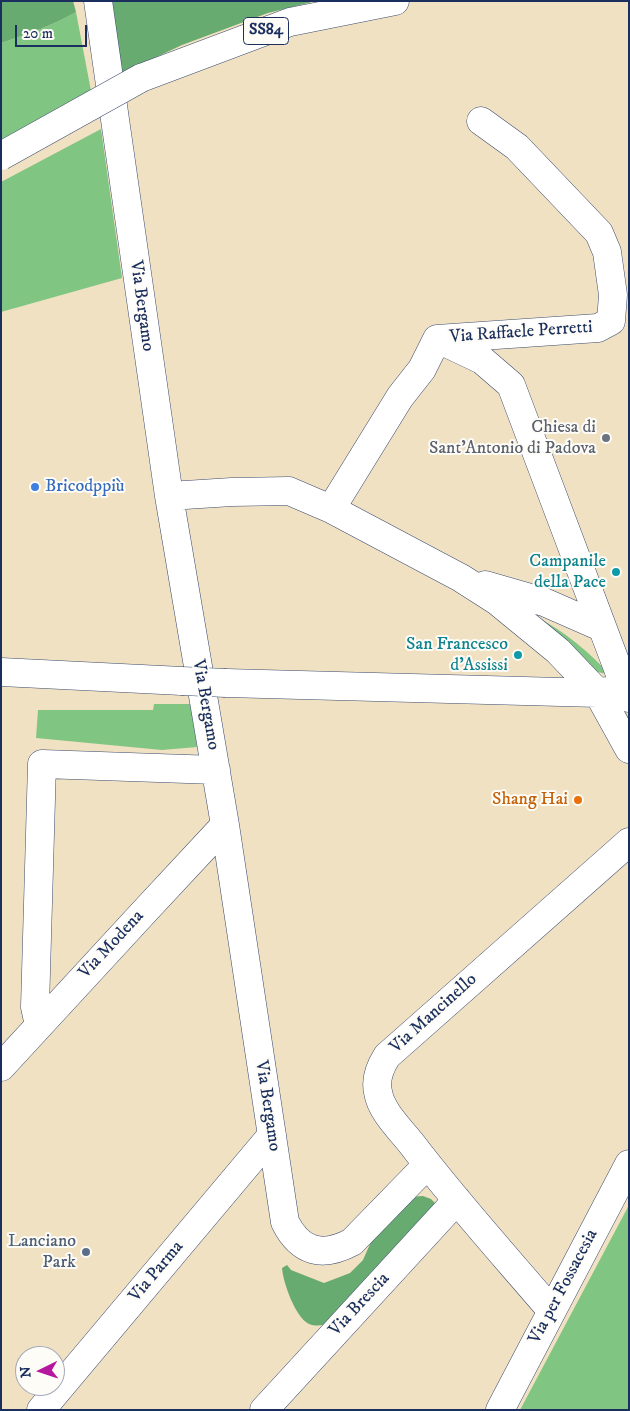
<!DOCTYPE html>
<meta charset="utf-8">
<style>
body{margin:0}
#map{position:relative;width:630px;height:1411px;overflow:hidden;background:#f1e1c3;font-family:"IM FELL DW Pica",serif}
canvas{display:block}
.frame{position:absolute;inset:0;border:2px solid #1b2f5e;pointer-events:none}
.north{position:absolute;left:15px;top:1346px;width:50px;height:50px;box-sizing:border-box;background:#fdfcf7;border:1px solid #a3aaba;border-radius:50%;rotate:266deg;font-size:14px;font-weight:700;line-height:20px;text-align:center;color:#1b2f5e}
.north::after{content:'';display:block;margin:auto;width:18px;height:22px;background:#b5179e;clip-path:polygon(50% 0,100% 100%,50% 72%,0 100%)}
.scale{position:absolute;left:15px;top:25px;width:72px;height:22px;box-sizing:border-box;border:2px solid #1b2f5e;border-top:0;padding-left:6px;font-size:15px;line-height:18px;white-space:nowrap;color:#1b2f5e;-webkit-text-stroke:4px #fdfcf7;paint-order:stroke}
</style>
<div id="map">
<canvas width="630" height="1411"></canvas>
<div class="frame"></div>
<div class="north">N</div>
<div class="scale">20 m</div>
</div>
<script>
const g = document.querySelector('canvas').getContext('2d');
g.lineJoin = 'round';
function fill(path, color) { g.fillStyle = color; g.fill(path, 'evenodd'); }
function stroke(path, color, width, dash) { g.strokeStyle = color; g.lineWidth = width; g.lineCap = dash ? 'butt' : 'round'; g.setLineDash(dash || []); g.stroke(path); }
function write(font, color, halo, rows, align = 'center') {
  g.font = font + ' "IM FELL DW Pica",serif'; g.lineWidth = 4; g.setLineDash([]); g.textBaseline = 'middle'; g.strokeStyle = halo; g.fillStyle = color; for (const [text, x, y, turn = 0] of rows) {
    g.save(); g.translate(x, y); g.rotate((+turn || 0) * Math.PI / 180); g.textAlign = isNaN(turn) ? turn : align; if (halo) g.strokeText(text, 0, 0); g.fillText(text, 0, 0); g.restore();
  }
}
fill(new Path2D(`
 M76 12 91 91 1 140V43C27 34 52 26 76 12Z
 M101 129 122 278 1 312V182Z
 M536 616C564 632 589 651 610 675L594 671Z
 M154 704H191L197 747 162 750 36 738 38 710H153Z
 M629 1205V1410H520Z`), '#80c682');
fill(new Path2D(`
 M1 1H73L76 12C52 26 27 34 1 43Z
 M102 1H316L268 13 182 45 112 78Z
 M423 1196 431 1199 437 1205 332 1322C324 1325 317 1327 309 1324 295 1317 283 1282 282 1268L287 1265 291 1270 324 1283 350 1273 363 1260 374 1235 409 1197Z`), '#68ab70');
const minor = new Path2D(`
 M98 1 169 496 225 825 285 1222C300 1252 322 1258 352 1242L427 1165
 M437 339 598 328 611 321 613 295 607 252 599 233 517 147 481 121
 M440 340 482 360 511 385 629 698
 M169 496 232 492 289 491 331 509 461 578 497 601 558 651 598 693 629 749
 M331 509 400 397 422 369 437 339
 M485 585 544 602 601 627
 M1 672 182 681
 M226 683 598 693 607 691
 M39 1025 35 1007 42 764 216 770
 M1 1067 144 912 225 825
 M551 1310C504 1255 455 1201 411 1143 399 1128 381 1111 378 1092 375 1079 380 1067 387 1056L629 842
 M41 1410 272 1135
 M264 1410 457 1200
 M500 1410 629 1164`);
const major = new Path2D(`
 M141 78 290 22 395 1`);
stroke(minor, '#3b4a6d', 29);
stroke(major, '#3b4a6d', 29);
stroke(minor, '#fff', 28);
stroke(major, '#fff', 28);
const minorBridge = new Path2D(`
 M182 681 226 683`);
const majorBridge = new Path2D(`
 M1 156 141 78`);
stroke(minorBridge, '#3b4a6d', 29, []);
stroke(majorBridge, '#3b4a6d', 29, []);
stroke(minorBridge, '#fff', 28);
stroke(majorBridge, '#fff', 28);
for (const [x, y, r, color] of [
 [606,438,5,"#6b7280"],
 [35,487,5,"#3f7fe0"],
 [616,572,5,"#0f9aa8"],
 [518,655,5,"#0f9aa8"],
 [578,800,5,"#e8710a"],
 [86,1252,5,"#5c6f8a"]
]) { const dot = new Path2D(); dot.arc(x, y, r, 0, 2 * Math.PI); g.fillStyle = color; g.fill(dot); stroke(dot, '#fdfcf7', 2); }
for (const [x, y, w] of [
 [266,31,45]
]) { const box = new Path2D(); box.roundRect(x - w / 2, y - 13.5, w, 27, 4); g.fillStyle = '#fdfcf7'; g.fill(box); stroke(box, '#1b2f5e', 1); }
write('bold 16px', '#1b2f5e', null, [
 ["SS84",266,31]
]);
write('18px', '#1b2f5e', '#fdfcf7', [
 ["Via Bergamo",141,306,82],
 ["Via Raffaele Perretti",521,333,-4],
 ["Via Bergamo",205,705,80],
 ["Via Modena",112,945,-47],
 ["Via Mancinello",434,1014,-42],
 ["Via Bergamo",267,1106,81],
 ["Via Parma",157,1272,-50],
 ["Via per Fossacesia",564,1287,-62],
 ["Via Brescia",360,1305,-47]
]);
write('18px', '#5b616d', '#fdfcf7', [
 ["Chiesa di",596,428],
 ["Sant'Antonio di Padova",596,449]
], 'right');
write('18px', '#366cbe', '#fdfcf7', [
 ["Bricodppiù",45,487]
], 'left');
write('18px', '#0d838f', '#fdfcf7', [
 ["Campanile",606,562],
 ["della Pace",606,583],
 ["San Francesco",508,645],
 ["d'Assissi",508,666]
], 'right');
write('18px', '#c56008', '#fdfcf7', [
 ["Shang Hai",568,800]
], 'right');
write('18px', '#4e5e75', '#fdfcf7', [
 ["Lanciano",76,1242],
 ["Park",76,1263]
], 'right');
</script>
